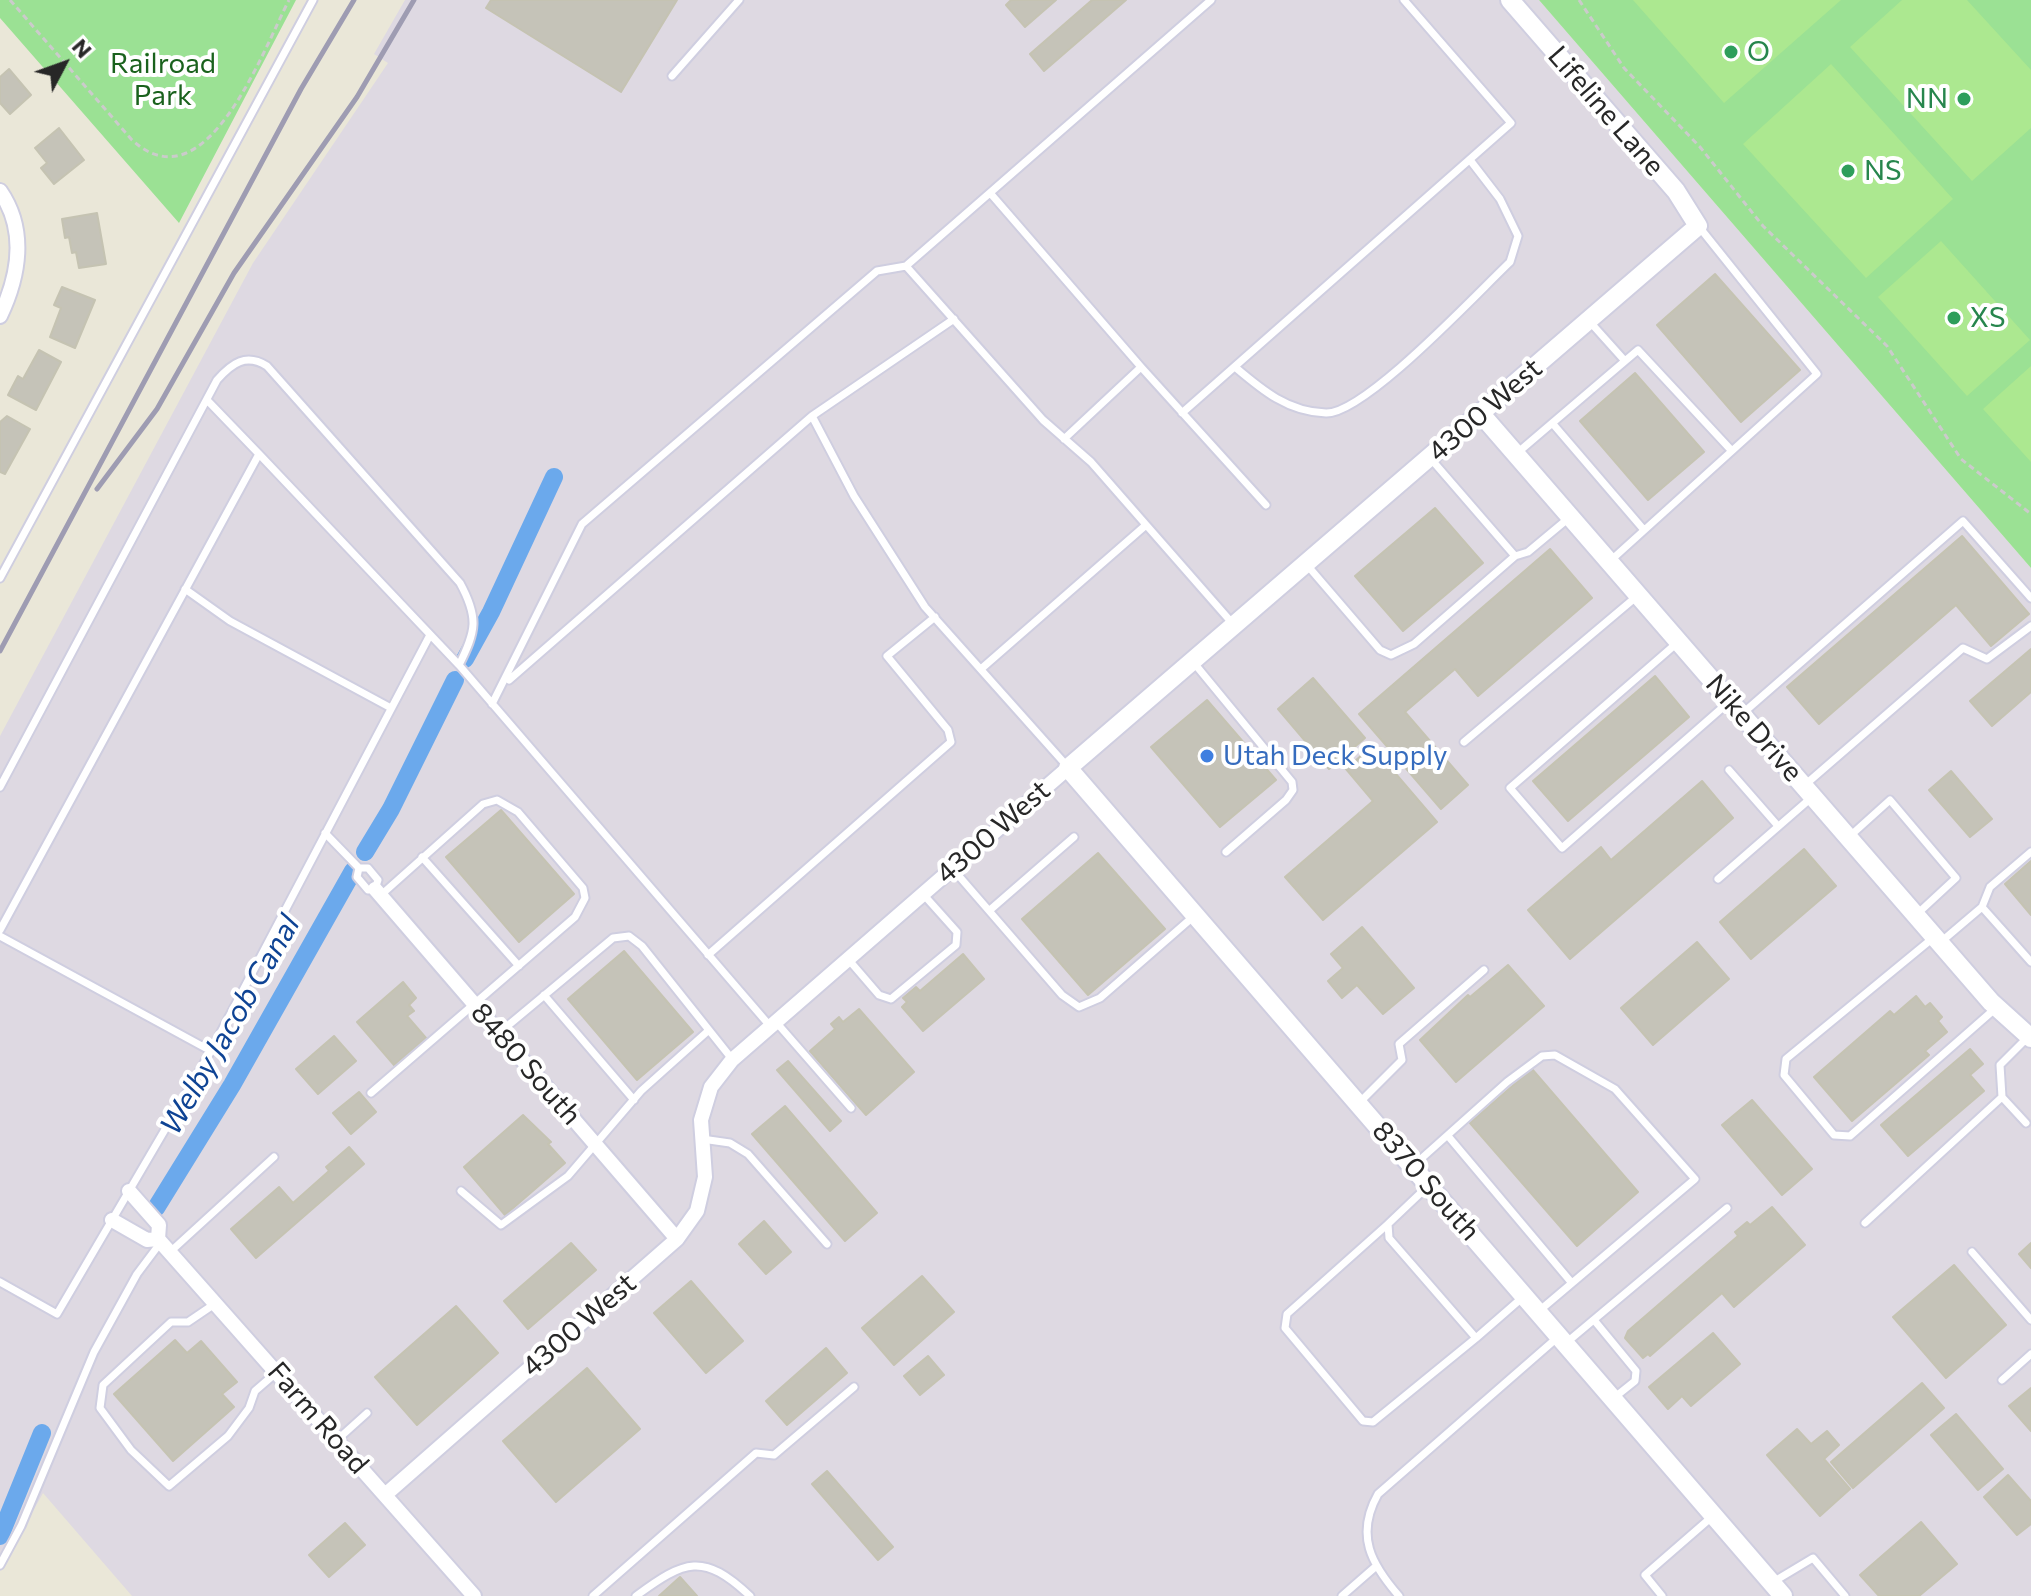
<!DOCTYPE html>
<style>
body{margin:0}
#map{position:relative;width:2031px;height:1596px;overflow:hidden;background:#eae7d8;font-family:Commissioner,sans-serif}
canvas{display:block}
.north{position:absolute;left:24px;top:24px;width:80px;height:80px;-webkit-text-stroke:6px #fff;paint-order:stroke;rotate:49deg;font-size:22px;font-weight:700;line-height:32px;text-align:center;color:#272727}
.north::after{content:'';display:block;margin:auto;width:28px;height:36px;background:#272727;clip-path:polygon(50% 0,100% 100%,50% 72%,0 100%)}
</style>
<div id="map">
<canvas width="2031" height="1596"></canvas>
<div class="north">N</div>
</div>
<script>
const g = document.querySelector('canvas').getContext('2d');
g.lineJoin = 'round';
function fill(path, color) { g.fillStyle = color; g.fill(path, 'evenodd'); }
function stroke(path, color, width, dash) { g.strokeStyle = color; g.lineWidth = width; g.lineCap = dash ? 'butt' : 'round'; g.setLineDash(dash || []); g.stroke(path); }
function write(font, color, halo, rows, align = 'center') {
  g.font = font + ' Commissioner,sans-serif'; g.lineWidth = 8; g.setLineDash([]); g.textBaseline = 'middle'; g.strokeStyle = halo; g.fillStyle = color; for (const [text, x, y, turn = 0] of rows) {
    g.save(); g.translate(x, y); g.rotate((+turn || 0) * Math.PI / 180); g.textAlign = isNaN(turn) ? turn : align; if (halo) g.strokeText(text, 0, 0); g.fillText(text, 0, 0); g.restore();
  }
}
fill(new Path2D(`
 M405 0H1539L2031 568V1596H132L43 1493 0 1571V736L253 263 388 63 374 54Z`), '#ded9e2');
fill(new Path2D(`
 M0 0H296L179 223 0 18Z
 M1539 0H2031V568Z`), '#9be194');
fill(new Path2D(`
 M1633 0H1841L1724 103Z
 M1902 0H1967L2031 70V128L1972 181 1850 47Z
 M1831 64 1953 199 1866 278 1743 144Z
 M1941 241 2030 340 1967 396 1878 297Z
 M2031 366V462L1983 409Z`), '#ace890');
stroke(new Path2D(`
 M465 659 491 612 554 477
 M365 852 391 809 455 680
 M156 1208 232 1085 353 871
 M0 1536 42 1433`), '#6ba9ec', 18);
const building = new Path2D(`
 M491 0H677L621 92 486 8Z
 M1011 0H1056L1025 27 1006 5Z
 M1092 0H1126L1044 71 1030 54Z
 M9 69 31 95 10 114 0 103V77Z
 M59 128 84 160 54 184 41 168 47 163 35 148Z
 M97 213 106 264 79 268 76 252 72 253 69 237 65 238 62 219Z
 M1715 274 1800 370 1741 422 1657 325Z
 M62 287 95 300 75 348 50 337 61 308 54 305Z
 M39 350 61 362 36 410 8 395 18 376 23 379Z
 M1635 373 1704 452 1648 500 1580 421Z
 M7 416 30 429 5 474 0 472V422Z
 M1435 508 1483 563 1403 631 1355 576Z
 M1962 536 2029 614 1991 646 1956 605 1819 724 1787 687Z
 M1550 549 1592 598 1478 696 1455 669 1405 712 1468 785 1441 809 1359 714Z
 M2031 649V692L1992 726 1970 701Z
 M1655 676 1689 717 1568 821 1533 781Z
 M1313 678 1365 738 1329 769 1278 709Z
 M1207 700 1276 780 1220 827 1151 747Z
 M1372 746 1437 822 1323 920 1285 877 1373 801 1346 769Z
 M1951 771 1992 819 1970 837 1929 790Z
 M1702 781 1733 818 1570 959 1528 910 1601 847 1611 860Z
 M501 810 574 894 519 942 446 857Z
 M1804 849 1836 886 1751 959 1720 922Z
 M1098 853 1165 929 1088 995 1022 919Z
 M2031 861V915L2005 884Z
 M1362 927 1414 988 1383 1014 1357 985 1342 998 1328 981 1343 968 1331 954Z
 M1697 942 1729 979 1653 1045 1621 1008Z
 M624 951 693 1032 637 1080 568 999Z
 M963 954 984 979 923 1031 902 1007 907 1002 903 998 916 987 920 991Z
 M1508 965 1544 1006 1456 1082 1420 1040 1468 995 1470 997Z
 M403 982 416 998 409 1005 414 1011 407 1016 426 1038 394 1065 357 1022Z
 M1916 996 1925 1007 1930 1003 1942 1017 1938 1021 1947 1032 1925 1051 1929 1055 1852 1121 1814 1077 1890 1011 1894 1015Z
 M859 1009 914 1072 866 1115 810 1051 835 1029 831 1024 839 1017 843 1022Z
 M334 1036 356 1061 318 1094 296 1069Z
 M1970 1049 1983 1064 1970 1075 1984 1091 1908 1156 1881 1125Z
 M788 1061 841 1121 830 1131 777 1070Z
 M1532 1069 1638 1192 1577 1246 1470 1123Z
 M359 1092 376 1112 351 1134 333 1113Z
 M1752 1100 1812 1169 1782 1195 1722 1125Z
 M785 1106 877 1213 845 1241 752 1134Z
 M523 1115 551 1142 548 1144 565 1163 505 1215 464 1167Z
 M349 1147 364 1164 256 1258 231 1229 279 1187 293 1203 329 1171 326 1167Z
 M1772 1207 1805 1245 1734 1307 1722 1293 1650 1356 1648 1354 1643 1358 1625 1338 1628 1331 1738 1236 1735 1232 1747 1222 1750 1225Z
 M764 1221 791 1252 766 1274 739 1244Z
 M571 1243 596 1270 528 1329 504 1301Z
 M2031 1243V1268L2019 1254Z
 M1954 1265 2006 1325 1946 1378 1893 1317Z
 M922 1276 954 1312 894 1365 862 1328Z
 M691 1281 743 1341 706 1373 654 1313Z
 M456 1306 498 1353 417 1425 375 1377Z
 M1713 1333 1740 1364 1691 1406 1682 1396 1668 1409 1649 1387Z
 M175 1340 187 1353 201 1341 237 1382 222 1394 234 1407 173 1461 114 1394Z
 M826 1348 847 1373 787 1425 766 1401Z
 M928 1356 944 1375 920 1395 904 1376Z
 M587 1368 640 1429 556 1502 503 1441Z
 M1922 1383 1944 1408 1853 1488 1831 1462Z
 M2031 1388V1431L2009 1406Z
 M1956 1414 2003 1469 1978 1490 1931 1435Z
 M1797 1429 1811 1444 1827 1431 1839 1445 1824 1459 1850 1489 1820 1516 1767 1455Z
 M827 1471 893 1547 878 1560 812 1484Z
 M2008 1475 2031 1501V1524L2017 1535 1984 1497Z
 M1921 1522 1957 1564 1919 1596H1879L1860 1575Z
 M345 1523 365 1545 329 1577 309 1555Z
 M680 1577 697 1596H659Z`);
fill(building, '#c5c3b8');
stroke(building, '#c5c3b2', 2);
const service = new Path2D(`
 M672 76 739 0
 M991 194 1141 367 1064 439
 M906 266 1043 420 1091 462 1233 624
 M954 319 812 416 854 496 925 607 1067 766
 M1625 361 1638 350 1731 450
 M1141 367 1266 505
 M1235 367C1262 390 1288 412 1326 413 1365 414 1478 292 1510 262L1518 236 1500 199 1470 160
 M1182 413 1511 123 1404 0
 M1553 424 1644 530
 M259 454 459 665 770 1026
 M1516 454 1625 361 1590 322
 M1431 459 1515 556
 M1609 562 1817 374 1700 228
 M1307 565 1380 650 1391 655 1414 644 1515 556 1528 552 1570 517
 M0 578 313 0
 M185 589 230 621 391 708
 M1677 643 1510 788 1562 848 1730 701
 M1194 663 1292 782 1293 790 1286 800 1226 852
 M981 669 1146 525
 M509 680 812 416
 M492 704 582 524 877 271 906 266 1211 0
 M1743 713 1963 521 2031 598
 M1464 742 1636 597
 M1729 770 1778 826
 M1806 784 1963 648 1987 659 2031 626
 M0 787 217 380C232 363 246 353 267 366L460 583C479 618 476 631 459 665
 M325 833 359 868H368L378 880 375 889 368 890 357 877 359 868
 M1850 836 1890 800 1956 878 1916 915
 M422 857 519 966
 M952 868 1062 995 1079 1007 1100 998 1194 916
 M1718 879 1811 798
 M1982 907 1990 887 2031 852
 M990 910 1074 837
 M0 930 259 454 207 400
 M0 936 211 1051
 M1933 938 1786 1059 1784 1075 1834 1135 1850 1136 1997 1007
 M1942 941 1982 907 2031 962
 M708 955 951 742 948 730 887 656 935 617
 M848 959 879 995 891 999 956 945 957 932 923 894
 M544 995 634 1100
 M776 1022 851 1108
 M499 1033 613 938 629 936 642 946 732 1059
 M371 1093 575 917 585 898 583 888 518 812 497 800 483 804 381 895
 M1360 1102 1402 1060 1399 1044 1484 970
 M2026 1123 2002 1097 2000 1065 2027 1038
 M1448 1136 1571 1282
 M702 1139 730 1143 748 1154 827 1244
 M1413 1166 1507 1082 1542 1056 1555 1055 1615 1089 1695 1179 1539 1311
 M1428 1186 1388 1224 1389 1238 1476 1338 1523 1297
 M461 1191 501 1225 568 1176 641 1091 709 1030
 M1865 1223 2002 1097
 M1388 1224 1287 1314 1285 1328 1363 1421 1373 1422 1476 1338
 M170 1252 274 1157
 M1972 1252 2031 1320
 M0 1282 57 1314 211 1051 430 635
 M216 1303 188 1322H171L103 1385 100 1408 131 1450 169 1486 228 1436 249 1408 255 1391 277 1372
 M1594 1320 1636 1371 1635 1381 1615 1397
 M1566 1343 1727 1208
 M2002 1380 2031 1354
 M337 1440 367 1413
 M0 1565 21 1526 94 1352 137 1274 161 1242
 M1773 1582 1813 1558 1845 1596
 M593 1596 756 1453 774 1455 854 1387
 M636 1596C685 1560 703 1552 750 1596
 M1342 1596 1374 1568
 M1399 1596C1371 1564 1355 1535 1378 1494L1558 1337
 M1662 1596 1645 1575 1714 1515`);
const minor = new Path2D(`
 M0 191C27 230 19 276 0 316
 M375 889 677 1239
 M112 1220 147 1240 158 1239 159 1225 129 1191
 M158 1239 474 1596
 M385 1495 677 1239 697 1211 705 1177 701 1120 711 1087 732 1060 1068 768`);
const tertiary = new Path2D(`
 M1510 0 1676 191 1698 226 1068 768 1783 1596
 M1481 414 1991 1002 2031 1038`);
stroke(service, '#cfcee0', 11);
stroke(minor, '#cfcee0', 18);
stroke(tertiary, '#cfcee0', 22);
stroke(new Path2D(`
 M10 0 132 140C206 208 263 50 289 0
 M1579 0 1624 68 1700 147 1763 226 1887 346 1961 459 2031 514`), '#cbcbcb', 3, [6, 4]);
stroke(service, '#fff', 7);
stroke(minor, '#fff', 14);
stroke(tertiary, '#fff', 18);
stroke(new Path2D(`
 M97 489 157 409 234 273 357 97 414 0
 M0 651 301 89 354 0`), '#9e9cb2', 5);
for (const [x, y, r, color] of [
 [1731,52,8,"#2e9e5b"],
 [1964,99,8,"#2e9e5b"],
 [1848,171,8,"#2e9e5b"],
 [1954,318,8,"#2e9e5b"],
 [1207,756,8,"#3f7fe0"]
]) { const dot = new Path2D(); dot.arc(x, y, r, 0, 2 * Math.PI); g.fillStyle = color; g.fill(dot); stroke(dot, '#fff', 3); }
write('28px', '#27864d', '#fff', [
 ["O",1747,52],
 ["NN",1948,99,"right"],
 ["NS",1864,171],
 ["XS",1970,318]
], 'left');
write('28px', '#1a621d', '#fff', [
 ["Railroad",163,64],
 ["Park",163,96]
]);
write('28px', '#272727', '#fff', [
 ["Lifeline Lane",1606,111,49],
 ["4300 West",1485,410,-41],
 ["Nike Drive",1754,728,49],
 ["4300 West",993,832,-41],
 ["8480 South",526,1064,49],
 ["8370 South",1426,1181,49],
 ["4300 West",579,1325,-41],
 ["Farm Road",318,1418,49]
]);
write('28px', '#366cbe', '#fff', [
 ["Utah Deck Supply",1223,756]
], 'left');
write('italic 30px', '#0e4394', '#fff', [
 ["Welby Jacob Canal",230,1025,-60]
]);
</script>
